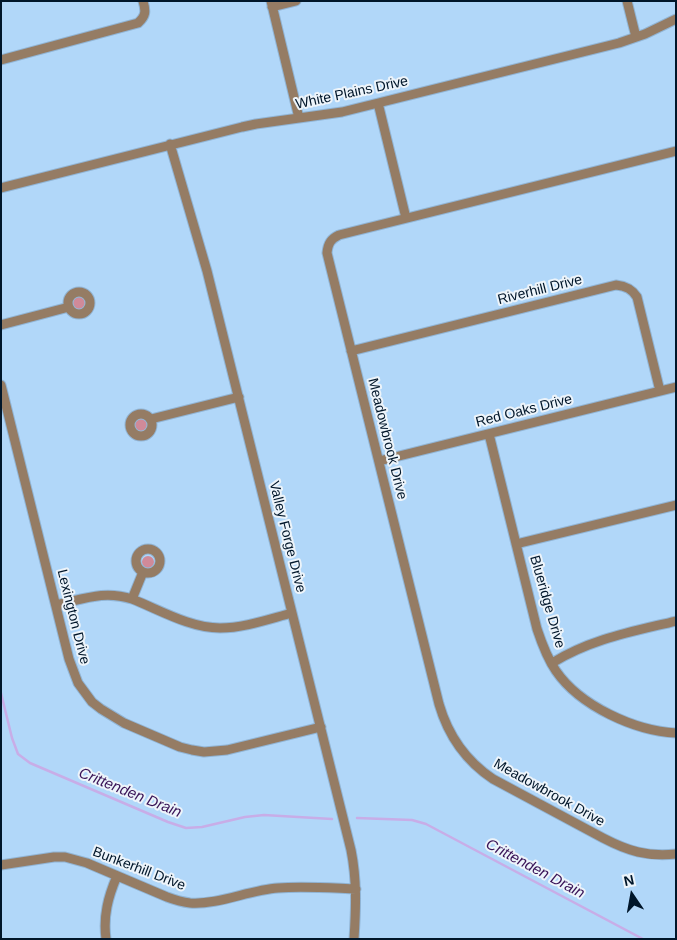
<!DOCTYPE html>
<style>
body{margin:0}
#map{position:relative;width:677px;height:940px;overflow:hidden;background:#b1d7f9;font-family:Helvetica,sans-serif}
canvas{display:block}
.frame{position:absolute;inset:0;border:2px solid #00162a;pointer-events:none}
.north{position:absolute;left:607px;top:870px;width:50px;height:50px;-webkit-text-stroke:4px #edf4fa;paint-order:stroke;rotate:348deg;font-size:14px;font-weight:700;line-height:20px;text-align:center;color:#00162a}
.north::after{content:'';display:block;margin:auto;width:18px;height:22px;background:#00162a;clip-path:polygon(50% 0,100% 100%,50% 72%,0 100%)}
</style>
<div id="map">
<canvas width="677" height="940"></canvas>
<div class="frame"></div>
<div class="north">N</div>
</div>
<script>
const g = document.querySelector('canvas').getContext('2d');
g.lineJoin = 'round';
function fill(path, color) { g.fillStyle = color; g.fill(path, 'evenodd'); }
function stroke(path, color, width, dash) { g.strokeStyle = color; g.lineWidth = width; g.lineCap = dash ? 'butt' : 'round'; g.setLineDash(dash || []); g.stroke(path); }
function write(font, color, halo, rows, align = 'center') {
  g.font = font + ' Helvetica,sans-serif'; g.lineWidth = 4; g.setLineDash([]); g.textBaseline = 'middle'; g.strokeStyle = halo; g.fillStyle = color; for (const [text, x, y, turn = 0] of rows) {
    g.save(); g.translate(x, y); g.rotate((+turn || 0) * Math.PI / 180); g.textAlign = isNaN(turn) ? turn : align; if (halo) g.strokeText(text, 0, 0); g.fillText(text, 0, 0); g.restore();
  }
}
fill(new Path2D(`
 M73 303a6 6 0 1 1 12 0a6 6 0 1 1-12 0Z
 M135 425a6 6 0 1 1 12 0a6 6 0 1 1-12 0Z
 M142 562a6 6 0 1 1 12 0a6 6 0 1 1-12 0Z`), '#d08a99');
stroke(new Path2D(`
 M1 693 12 738 18 754 30 763 168 822 186 828 202 827 245 817 264 815 332 819
 M357 818 412 820 426 824 643 939`), '#c8ade7', 2.5);
const minor = new Path2D(`
 M271 1 299 118
 M627 1 636 37
 M272 7 296 1
 M1 60 138 23C146 16 146 11 143 1
 M378 103 406 218
 M170 144 207 271 351 850C357 880 356 908 354 939
 M676 151 339 235C331 239 328 243 327 253L439 704C448 735 466 761 493 779L603 838C628 851 647 857 676 854
 M1 188 242 127 256 124 342 112 619 43 645 34 676 19
 M68 303a11 11 0 1 1 22 0a11 11 0 1 1-22 0Z
 M1 325 69 307
 M351 351 616 285C626 286 632 289 637 297L660 391
 M1 385 69 659 78 683 92 702 101 709 124 723 180 747 192 750 204 752 227 750 321 727
 M130 425a11 11 0 1 1 22 0a11 11 0 1 1-22 0Z
 M151 419 239 397
 M489 434 537 629C542 644 547 658 556 671 580 706 635 731 676 733
 M379 461 676 387
 M516 544 676 505
 M136 561a12 12 0 1 1 24 0a12 12 0 1 1-24 0Z
 M132 599 143 572
 M56 605C84 599 104 590 132 599 160 610 190 628 220 628 244 628 269 619 292 613
 M552 663C591 639 631 632 676 621
 M1 865 54 857H65L87 863 167 897C175 900 182 902 190 903 218 905 249 890 278 888 303 886 330 888 356 889
 M106 939C103 916 108 897 117 876`);
stroke(minor, '#91b4d4', 11);
stroke(minor, '#957c64', 9);
write('14px', '#00162a', '#edf4fa', [
 ["White Plains Drive",352,93,-12],
 ["Riverhill Drive",540,290,-14],
 ["Red Oaks Drive",524,411,-14],
 ["Meadowbrook Drive",387,439,76],
 ["Valley Forge Drive",287,537,76],
 ["Blueridge Drive",547,602,74],
 ["Lexington Drive",73,617,76],
 ["Meadowbrook Drive",549,793,29],
 ["Bunkerhill Drive",139,869,21]
]);
write('italic 15px', '#391357', '#edf4fa', [
 ["Crittenden Drain",130,793,22],
 ["Crittenden Drain",535,869,28]
]);
</script>
